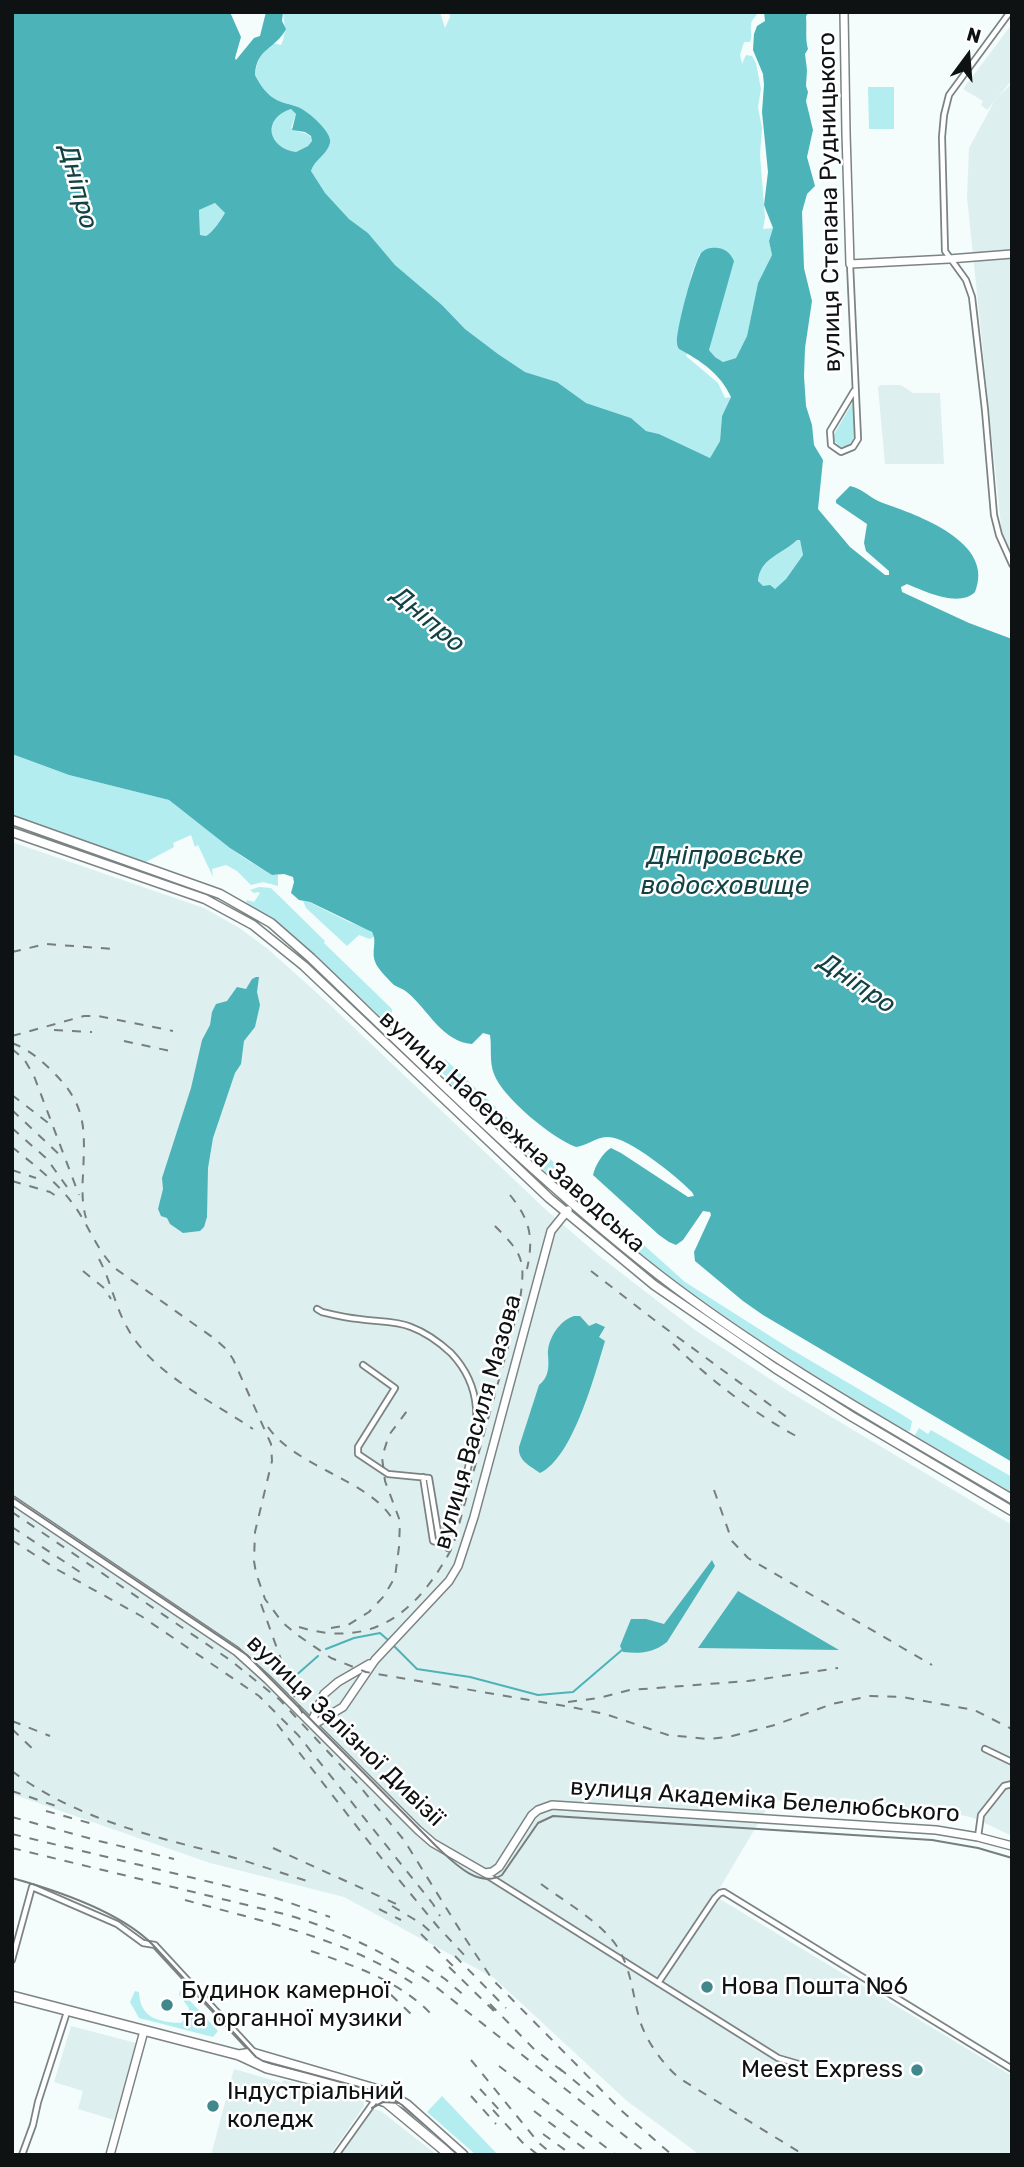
<!DOCTYPE html>
<meta charset="utf-8">
<style>
body{margin:0}
#map{position:relative;width:1024px;height:2167px;overflow:hidden;background:#f4fcfc;font-family:Rubik,sans-serif}
canvas{display:block}
.frame{position:absolute;inset:0;border:14px solid #0f1212;pointer-events:none}
.north{position:absolute;left:933px;top:21px;width:70px;height:70px;-webkit-text-stroke:5px #fff;paint-order:stroke;rotate:16deg;font-size:19px;font-weight:700;line-height:28px;text-align:center;color:#0f1212}
.north::after{content:'';display:block;margin:auto;width:24px;height:32px;background:#0f1212;clip-path:polygon(50% 0,100% 100%,50% 72%,0 100%)}
</style>
<div id="map">
<canvas width="1024" height="2167"></canvas>
<div class="frame"></div>
<div class="north">N</div>
</div>
<script>
const g = document.querySelector('canvas').getContext('2d');
g.lineJoin = 'round';
function fill(path, color) { g.fillStyle = color; g.fill(path, 'evenodd'); }
function stroke(path, color, width, dash) { g.strokeStyle = color; g.lineWidth = width; g.lineCap = dash ? 'butt' : 'round'; g.setLineDash(dash || []); g.stroke(path); }
function write(font, color, halo, rows, align = 'center') {
  g.font = font + ' Rubik,sans-serif'; g.lineWidth = 5; g.setLineDash([]); g.textBaseline = 'middle'; g.strokeStyle = halo; g.fillStyle = color; for (const [text, x, y, turn = 0] of rows) {
    g.save(); g.translate(x, y); g.rotate((+turn || 0) * Math.PI / 180); g.textAlign = isNaN(turn) ? turn : align; if (halo) g.strokeText(text, 0, 0); g.fillText(text, 0, 0); g.restore();
  }
}
fill(new Path2D(`
 M1012 24V80L987 110 981 105 983 101 963 89Z
 M1012 83V556L1002 535 967 197 969 148 995 100Z
 M881 385H901L913 393H940L944 464H885L878 387Z
 M12 842 204 908 238 927 268 949 328 1003 544 1208 598 1255 695 1330 793 1394 1012 1525V1836L974 1818 961 1815 924 1810 772 1800 715 1896 1012 2076V2155H700L627 2101 494 1978 344 1897 210 1863 12 1794Z
 M71 2026 136 2043 114 2120 78 2109 83 2091 54 2082Z
 M234 2069 282 2083 283 2080 364 2101V2106L330 2155H211Z
 M371 2108 381 2111 437 2155H338Z`), '#deefef');
fill(new Path2D(`
 M283 12H440L445 28 450 17 449 12H758C756 17 752 19 751 24 750 31 753 35 750 42H744L740 55 742 64 746 55 752 56 756 63 761 89 758 107 762 128 760 155 765 218 763 229 773 228 769 241 772 255 758 283 747 336 736 358 723 362 715 357 709 350 711 341 700 253 692 273 676 343 679 349 687 353 686 356 718 383 725 398 731 397 722 416 720 441 710 458 659 434 646 431 631 418 586 403 557 382 525 372 498 354 465 329 442 305 395 265 368 233 349 219 324 193 311 171C314 160 327 155 330 143 333 134 306 111 298 107 290 104 280 103 272 97 265 92 259 83 255 75 256 60 262 53 273 43L281 45C287 33 284 24 283 12Z
 M868 87H894V129H869Z
 M291 109 296 114 291 128C297 133 304 131 311 137L312 141 308 146 296 152C268 148 261 119 291 109Z
 M215 203 225 213C221 220 213 232 206 236L200 235 199 210Z
 M854 400 855 436 849 446 841 447 834 441 833 436Z
 M797 540H800L803 555 786 579 775 589 763 587 758 582C760 558 783 554 797 540Z
 M12 754 69 775 169 800 241 856 272 875H278V886L263 882 251 885 237 871 226 865 212 869 213 877 198 845 195 847 191 835 173 843 174 847 144 863 12 817Z
 M259 887 271 888 325 941 324 943 392 1009V1015L388 1020H384L292 935 246 902 247 900 254 902 260 893 257 892 254 893 250 890Z
 M303 901 309 902 349 922 368 929 375 936 370 939 359 935 347 946 306 908Z
 M445 1059 585 1192 583 1206 574 1198 575 1195 573 1193 571 1195 450 1083 451 1081 437 1068Z
 M587 1194 685 1282 789 1348 901 1414 912 1421 910 1431H907C836 1389 765 1346 699 1298 659 1270 622 1239 586 1207Z
 M919 1428 928 1434 931 1430 1012 1477V1493L917 1437 915 1435Z
 M180 1990 218 2031 213 2037 139 2018 130 2002 135 1991 139 1992C140 2018 158 2022 181 2023L187 2016 189 2008 179 1995Z
 M442 2096 498 2155H476L427 2112Z`), '#b4edf0');
fill(new Path2D(`
 M12 12H230L241 37 235 58 236 60 254 38 260 36 266 12H283L282 21 286 29C276 49 256 48 255 75 259 83 265 92 272 97 280 103 290 104 298 107 308 111 333 133 330 143 327 155 314 160 311 171L325 193 349 219 368 233 395 265 442 305 465 329 498 354 525 372 557 382 586 403 631 418 646 431 659 434 710 458 720 441 722 416 731 397C720 373 701 361 679 349 678 347 677 346 677 344 675 333 695 258 702 252 706 248 712 247 718 248 726 249 731 254 734 261L709 350 715 357 723 362 736 358 747 336 758 283 772 255 769 241 773 228 764 205 768 172 762 112 764 85 763 74 753 50 754 34 757 26 765 21 764 12H809L806 16C807 28 805 40 808 49L805 54 807 70 806 86 808 92 806 101 813 130 807 157 815 186 807 194 802 212 804 268 812 301 805 348 804 376 806 406 812 425 814 445 823 460 818 509 850 547 885 575H889V571L866 551 864 543 867 524 836 503V500L850 486C862 488 871 499 883 503 917 515 996 542 975 592 959 608 924 591 907 584L901 587 902 592 969 623 1012 639V1462L763 1315 743 1301 695 1261 694 1252 711 1215 710 1212 703 1211 683 1240 676 1245 669 1242 659 1235 593 1175C595 1166 603 1152 611 1148L621 1153 688 1197 694 1196 692 1192C677 1177 629 1137 608 1137 597 1136 587 1146 576 1147 552 1138 503 1098 494 1074 489 1061 492 1048 490 1035L483 1033 472 1044C443 1042 428 1010 408 993 404 989 399 988 394 985 388 979 380 971 376 964 370 952 378 942 372 932L310 902 299 900 291 893 294 882 293 877 284 874 272 875 264 870 230 848 169 800 69 775 12 754ZM291 109 296 114 292 130 305 132 311 136 312 141 308 146 296 152C268 148 261 119 291 109ZM215 203 225 213C221 220 213 232 206 236L200 235 199 210ZM797 540H800L803 555 786 579 775 589 770 585 763 586 758 581C760 558 783 554 797 540Z
 M256 977H259L257 992 260 1005 255 1027 244 1041 241 1064 235 1073 213 1138 208 1168 207 1217 204 1227 200 1231 183 1233 170 1224 167 1218 161 1216 158 1209 163 1189 162 1178 191 1088 202 1040 210 1025 212 1012 216 1004 227 1001 237 987 246 989 252 979Z
 M574 1316H580L589 1326 596 1323 605 1327 599 1337 605 1341C595 1374 573 1458 540 1473 529 1465 518 1461 519 1447L539 1385C549 1377 549 1367 548 1355 547 1339 560 1320 574 1316Z
 M712 1560 715 1566 667 1642C653 1653 640 1654 623 1652L620 1646 631 1619H646L664 1624Z
 M738 1591 839 1650 698 1648Z`), '#4cb3b9');
stroke(new Path2D(`
 M394 1646 417 1669 470 1677 538 1695 573 1692 622 1650
 M326 1649 354 1638 380 1633 388 1640
 M293 1678 318 1656`), '#4cb3b9', 2);
const street = new Path2D(`
 M1010 12 949 95 944 115 942 137 945 251 966 280 972 297 985 410 994 515 999 535 1012 564
 M850 264 858 439 853 447 841 452 831 445 830 431 854 391
 M317 1309 322 1312C334 1315 346 1318 359 1319 376 1322 395 1320 411 1327 427 1333 439 1342 451 1353 484 1388 479 1425 468 1468 465 1480 463 1493 458 1504 452 1518 439 1535 448 1548
 M363 1365 395 1388 358 1447V1454L388 1474 429 1478 440 1544
 M423 1477 433 1541 441 1544
 M985 1749 1012 1762
 M978 1837 981 1815 1004 1786 1012 1784
 M485 1874 778 2058 802 2065
 M12 1960 32 1887 117 1924 143 1943 155 1945 253 2051
 M658 1983 715 1898 720 1893 724 1892 1012 2069
 M22 2155 33 2125 38 2102 67 2012
 M336 2155 376 2099`);
const secondary = new Path2D(`
 M844 12 846 133 850 264 949 259 1012 254
 M12 1500 236 1651 268 1680 418 1830 433 1843 485 1873 492 1872 499 1867 532 1815 538 1810 552 1805 936 1830 978 1837 1012 1846
 M311 1723 324 1694 338 1682 369 1664
 M313 1725 343 1707 375 1660 449 1581 458 1566 474 1517 551 1231 568 1210
 M110 2155 144 2031`);
const primary = new Path2D(`
 M12 820 220 894 271 923 311 958C424 1066 535 1178 659 1275 769 1360 892 1428 1012 1499
 M12 832 205 899 253 925 304 966 549 1198 654 1285 775 1368 851 1416 1012 1511`);
const highway = new Path2D(`
 M12 1996 239 2055 267 2068 349 2089 386 2102 450 2155
 M239 2055 252 2053 385 2092 407 2105 463 2155`);
stroke(street, '#7c8383', 8);
stroke(secondary, '#7c8383', 10);
stroke(primary, '#7c8383', 11);
stroke(highway, '#7c8383', 12);
stroke(street, '#fff', 4.5);
stroke(secondary, '#fff', 7);
stroke(primary, '#fff', 8);
stroke(highway, '#fff', 9);
stroke(new Path2D(`
 M12 1497 247 1655 436 1846C453 1862 478 1889 502 1875L538 1823 553 1816 932 1840 978 1848 1012 1858
 M12 1878C55 1890 120 1912 152 1944L256 2057 263 2061 385 2094 402 2105 458 2155
 M372 2108 383 2102 399 2103`), '#787d7d', 2);
stroke(new Path2D(`
 M12 952 46 944 113 949
 M54 1030 92 1032
 M12 1036 84 1016H98L173 1031
 M124 1041 170 1051
 M12 1043C28 1049 40 1059 52 1071 87 1105 85 1128 83 1175 82 1189 82 1204 86 1218
 M12 1049 24 1059 34 1076 79 1195
 M12 1095 51 1125
 M12 1110 62 1157
 M12 1128 47 1159 67 1187
 M12 1147C33 1164 57 1182 73 1204 89 1225 96 1250 116 1269L215 1339 226 1349 233 1359 271 1444 272 1461 255 1532 254 1561 256 1573 265 1599 282 1622 296 1634 331 1658 366 1672 576 1708 605 1714 668 1735 708 1739 728 1737 775 1725 832 1704 870 1696 902 1697 974 1710 1012 1729
 M12 1170 36 1178
 M12 1181 50 1192 62 1200
 M510 1195C530 1220 534 1237 527 1269
 M99 1259C111 1281 115 1307 128 1329 152 1373 213 1402 253 1429
 M83 1271 104 1288 111 1299
 M591 1271 657 1322 788 1418
 M673 1344C712 1381 749 1410 796 1436
 M268 1427C295 1467 370 1480 393 1520
 M714 1490 732 1541 748 1558 932 1665
 M12 1512 230 1660 280 1700 357 1783 404 1840 463 1935 492 1979 623 2112 672 2155
 M12 1527 83 1574
 M12 1540 58 1570 141 1616 259 1696 298 1735 433 1904 440 1916
 M261 1604 296 1701 305 1718
 M299 1627C375 1650 419 1610 453 1546L519 1307C526 1258 525 1256 490 1221
 M331 1628 348 1625 369 1612 384 1596 395 1577 399 1547 400 1521 385 1481 382 1457 389 1435 407 1411
 M568 1702 599 1698 630 1690 748 1681 838 1668
 M12 1721 50 1736
 M277 1724 386 1864 438 1927 468 1959
 M12 1729 36 1752
 M12 1771C68 1814 142 1834 210 1851 242 1859 275 1871 307 1881
 M12 1791 59 1807
 M46 1811 93 1824
 M12 1817 99 1841 174 1859
 M12 1834 276 1898 330 1917
 M12 1848 284 1914C337 1929 385 1952 431 1983L649 2155
 M273 1848 403 1907
 M541 1884C564 1901 599 1921 616 1945 632 1969 632 1994 640 2021 647 2042 662 2063 679 2078L804 2155
 M185 1900C265 1922 347 1939 417 1986
 M392 1906 422 1924 435 1936
 M379 1909 401 1920
 M421 1934 458 1971
 M311 1951C355 1966 400 1981 432 2015
 M455 1956 506 2008
 M426 1966 445 1979 467 1998
 M449 1967 494 2011
 M376 1985 388 1992 413 2016
 M490 2004 533 2048 567 2075
 M471 2060 538 2142 553 2155
 M499 2066 616 2155
 M559 2068 594 2097
 M480 2089 504 2115
 M471 2096 496 2124
 M493 2110 522 2142 538 2155
 M534 2111 593 2155
 M543 2134 572 2155`), '#787d7d', 2, [9, 9]);
for (const [x, y, r, color] of [
 [707,1987,7,"#40888c"],
 [167,2005,7,"#40888c"],
 [917,2070,7,"#40888c"],
 [213,2106,7,"#40888c"]
]) { const dot = new Path2D(); dot.arc(x, y, r, 0, 2 * Math.PI); g.fillStyle = color; g.fill(dot); stroke(dot, '#fff', 2.5); }
write('24px', '#0f1212', '#fff', [
 ["вулиця Степана Рудницького",830,202,-91],
 ["вулиця Набережна Заводська",512,1132,42],
 ["вулиця Василя Мазова",478,1422,-74],
 ["вулиця Залізної Дивізії",345,1731,44],
 ["вулиця Академіка Белелюбського",765,1801,4]
]);
write('24px', '#0f1212', '#fff', [
 ["Нова Пошта №6",721,1987],
 ["Будинок камерної",181,1991],
 ["та органної музики",181,2019],
 ["Meest Express",903,2070,"right"],
 ["Індустріальний",227,2092],
 ["коледж",227,2120]
], 'left');
write('italic 26px', '#134245', '#fff', [
 ["Дніпро",78,187,75],
 ["Дніпро",428,620,40],
 ["Дніпровське",725,856],
 ["водосховище",725,886],
 ["Дніпро",857,984,34]
]);
</script>
